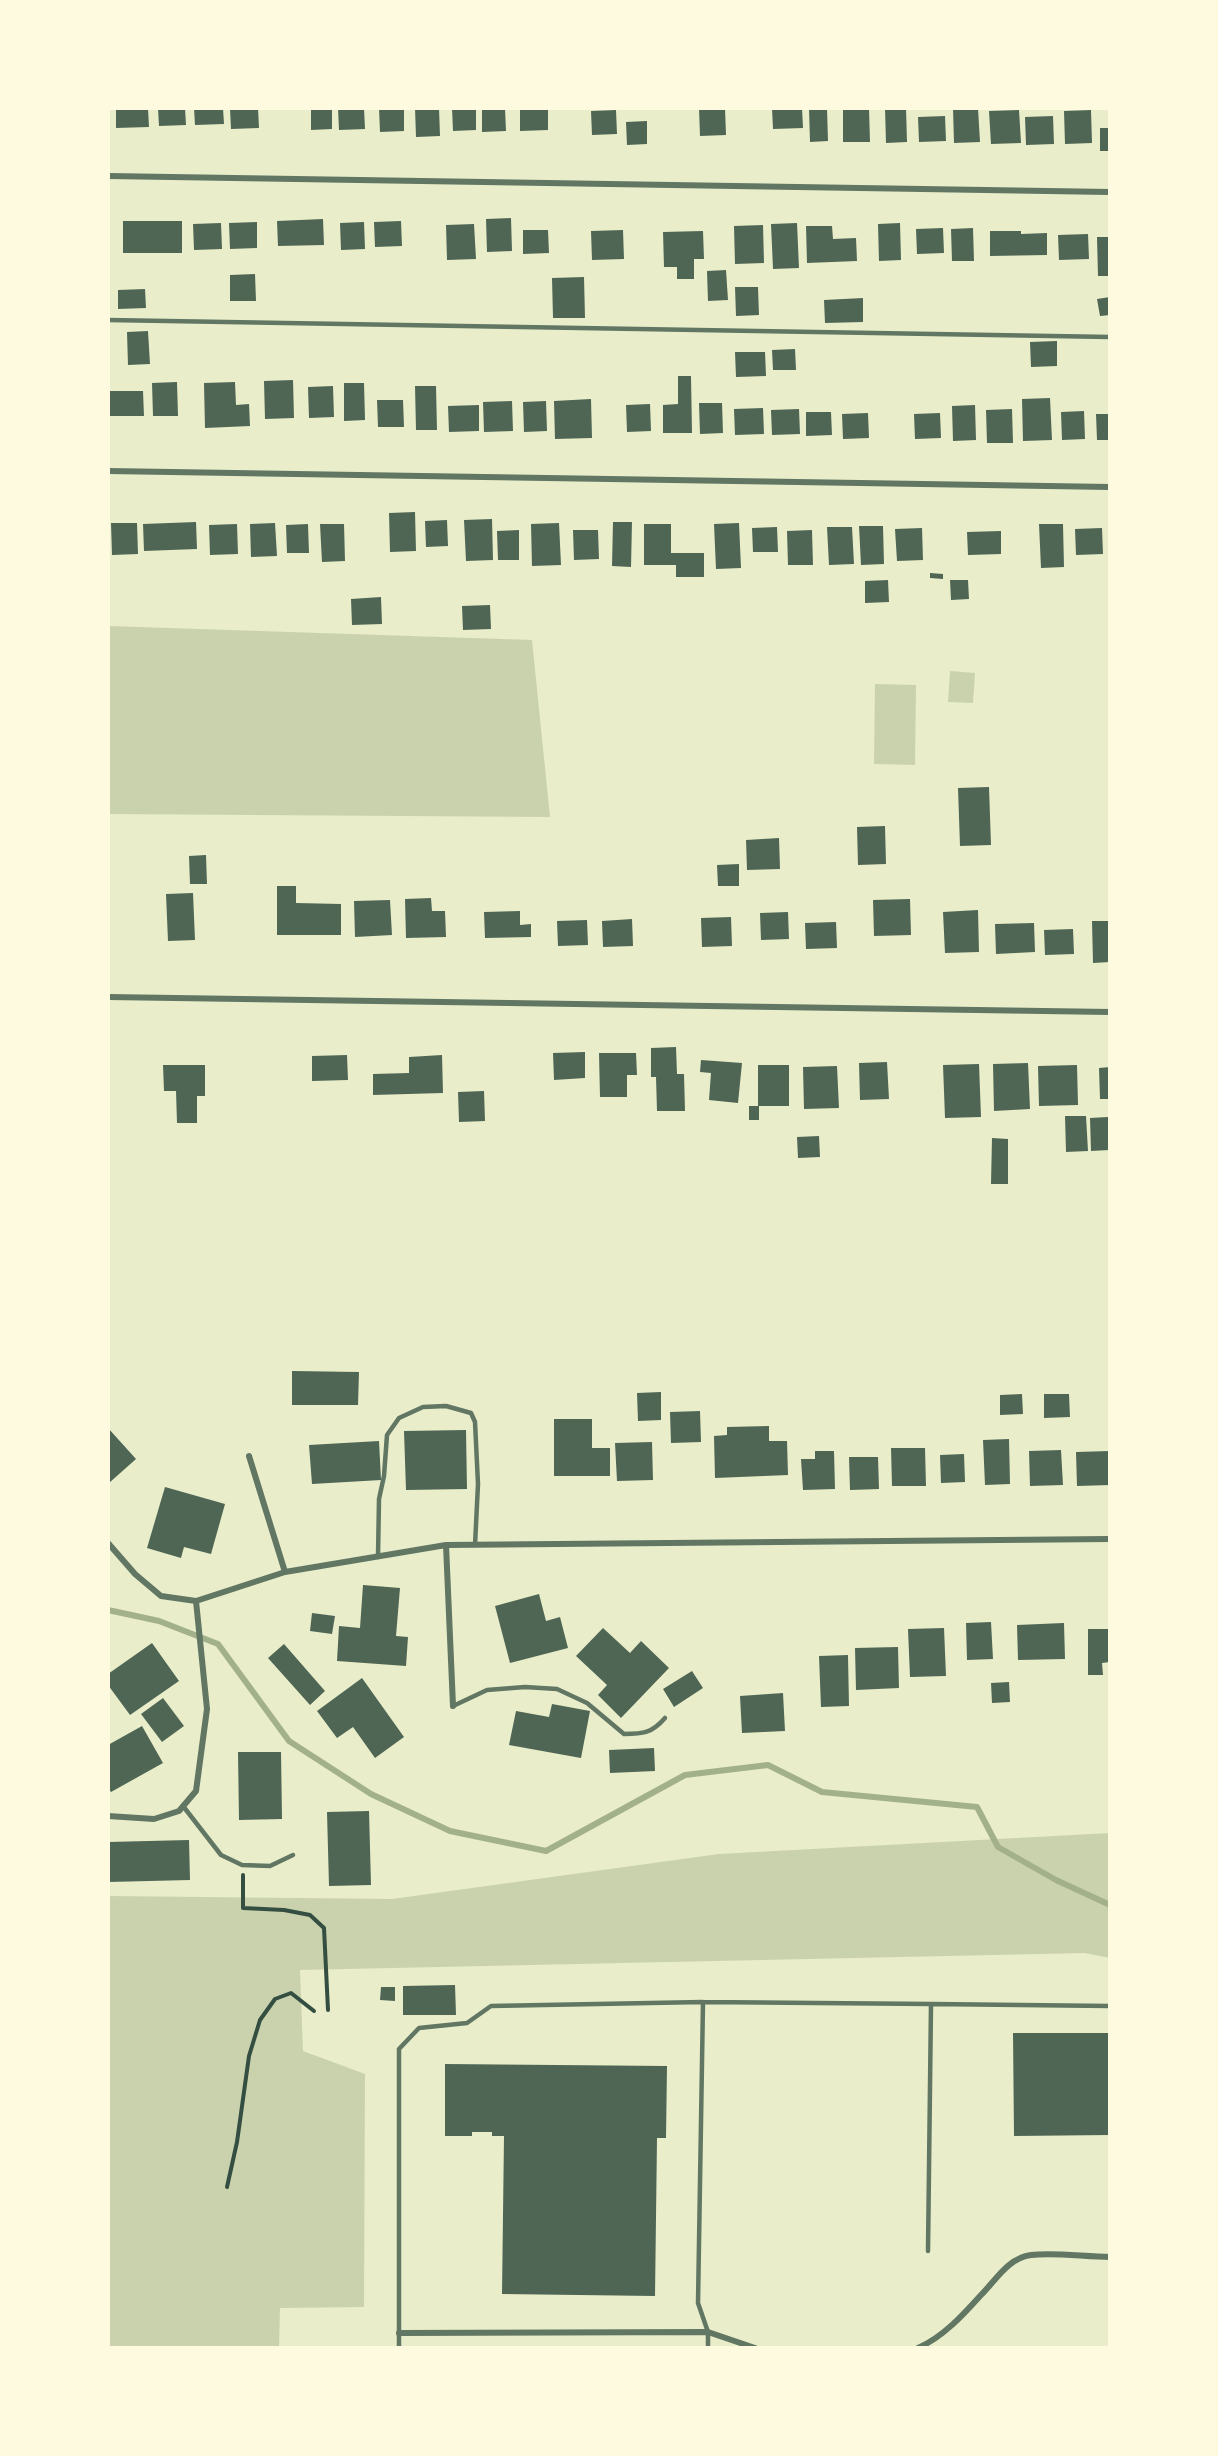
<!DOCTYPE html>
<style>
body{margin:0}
#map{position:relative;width:1218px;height:2456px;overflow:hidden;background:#e9edc9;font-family:Arial,sans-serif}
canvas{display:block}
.frame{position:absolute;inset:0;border:110px solid #fefae0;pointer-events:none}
</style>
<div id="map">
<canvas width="1218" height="2456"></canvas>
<div class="frame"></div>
</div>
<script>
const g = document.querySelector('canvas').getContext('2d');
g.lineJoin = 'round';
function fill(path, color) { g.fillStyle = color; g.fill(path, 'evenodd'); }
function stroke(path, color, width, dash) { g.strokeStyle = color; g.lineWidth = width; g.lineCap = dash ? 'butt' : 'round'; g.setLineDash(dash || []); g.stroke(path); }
fill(new Path2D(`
 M108 626 532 640 550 817 108 814Z
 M950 671 975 673 973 703 948 702Z
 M875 684 916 685 915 765 874 764Z
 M1110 1833V1958L1085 1953 300 1970 303 2051 365 2074 364 2307 280 2308 279 2348H108V1896L392 1899 719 1854Z`), '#cad2ad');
stroke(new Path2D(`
 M108 1610 159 1621 218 1644 289 1741 371 1794 450 1831 546 1851 685 1775 768 1765 822 1792 977 1807 998 1847 1056 1880 1110 1905`), '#a3b18a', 6);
fill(new Path2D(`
 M116 108H148L149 127 116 128Z
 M158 108H185L186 125 159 126Z
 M194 108H223L224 124 195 125Z
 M230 108H258L259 128 231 129Z
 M311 108H332V129L311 130Z
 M338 108H364L365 129 339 130Z
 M379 108H404V131L380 132Z
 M415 108H439L440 136 416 137Z
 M452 108H476V130L453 131Z
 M482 108H505L506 131 482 132Z
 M520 108H548V130L520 131Z
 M699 108H725L726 135 700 136Z
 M772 108H802L803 128 773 129Z
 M809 108H827L828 141 810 142Z
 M843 108H869L870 142H843Z
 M885 108H906L907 142 886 143Z
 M953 108H978L980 142 954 143Z
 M616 110 617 134 592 135 591 111Z
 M1019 110 1021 143 991 144 989 111Z
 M1091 110 1092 143 1065 144 1064 111Z
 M945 116 946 141 919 142 918 117Z
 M1053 116 1054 144 1026 145 1025 117Z
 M647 121V144L627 145 626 122Z
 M1100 128H1110V151H1100Z
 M511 218 512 251 487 252 486 219Z
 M323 219 324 245 278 246 277 221Z
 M123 221H182V253H123Z
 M401 221 402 246 375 247 374 222Z
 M257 222V248L230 249 229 223Z
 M364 222 365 249 341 250 340 223Z
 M221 223 222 249 194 250 193 224Z
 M797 223 799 268 773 269 771 224Z
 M900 223 901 260 879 261 878 224Z
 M474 224 476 259 447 260 446 225Z
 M763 225 764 263 735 264 734 226Z
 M806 226H832L833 239 856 238 857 261 807 263Z
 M943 228 944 253 917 254 916 229Z
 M973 228 974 261H952L951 229Z
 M523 230H548L549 253 523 254Z
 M623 230 624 259 592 260 591 231Z
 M703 231 704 259H694V279H677V267H664L663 232Z
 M990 231H1021V234L1047 233V255L990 256Z
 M1088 234 1089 259 1059 260 1058 235Z
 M1097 237H1110V276H1098Z
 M726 270 728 300 708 301 707 271Z
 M255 274 256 301H230V275Z
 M584 277 585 318H553L552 278Z
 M735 287H758L759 315 736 316Z
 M145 289 146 308 118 309V290Z
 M1110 297V315L1100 316 1097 299Z
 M863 298V322L825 323 824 300Z
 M148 331 150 364 128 365 127 332Z
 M1057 341V366L1031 367 1030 342Z
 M795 349 796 370H773L772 350Z
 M735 352H765L766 376 736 377Z
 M678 376H691L692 433H663V405L678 404Z
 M293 380 294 418 265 419 264 381Z
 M177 382 178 416H153L152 383Z
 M235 382 236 405 249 404 250 426 205 428 204 383Z
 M344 383H364L365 420 344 421Z
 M333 386 334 417 309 418 308 387Z
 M415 386H436L437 430H416Z
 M108 391H143L144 416H108Z
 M1050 398 1052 440 1023 441 1022 399Z
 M591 399 592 438 555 439 554 401Z
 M377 400H403L404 427H378Z
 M512 401 513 431 484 432 483 402Z
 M546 401 547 431 524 432 523 402Z
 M699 403H722L723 433 700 434Z
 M650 404 651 431 627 432 626 405Z
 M479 405V431L449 432 448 406Z
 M975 405 976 440 953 441 952 406Z
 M763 408 764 434 735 435 734 409Z
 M799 409 800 434 772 435 771 410Z
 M1012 409 1013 443H987L986 410Z
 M1084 411 1085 439 1062 440 1061 412Z
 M806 412H831L832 435 806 436Z
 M868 413 869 438 843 439 842 414Z
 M940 413 941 438 915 439 914 414Z
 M1096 414H1110V440H1097Z
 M415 512 416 551 390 552 389 513Z
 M492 519 493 560 466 561 464 520Z
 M447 520 448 546 426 547 425 521Z
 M196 522 197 549 144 551 143 524Z
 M613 522H632L631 567 612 566Z
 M111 523H137L138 554 112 555Z
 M275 523 277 556 251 557 250 524Z
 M559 523 561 565 532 566 531 524Z
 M739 523 741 568 716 569 714 524Z
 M237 524 238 554 210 555 209 525Z
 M308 524 309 553H287L286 525Z
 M320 524H344L345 561 322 562Z
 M644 524H671V553H704V577H676V565H644Z
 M1039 524H1063L1064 567 1041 568Z
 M859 526H883L884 564 861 565Z
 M777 527 778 552H753L752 528Z
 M827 527H852L854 564 829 565Z
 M922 528 923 560 897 561 895 529Z
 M1102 528 1103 554 1076 555 1075 529Z
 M519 530V560H498L497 531Z
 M573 530H598L599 559 574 560Z
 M812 530 813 565H788L787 531Z
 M1001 531V554L968 555 967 532Z
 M930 573 943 574V579L930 578Z
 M888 580 889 602 865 603V581Z
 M950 580H968L969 599 951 600Z
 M381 597 382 624 352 625 351 599Z
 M490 605 491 629 463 630 462 606Z
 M989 787 991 845 960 846 958 788Z
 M885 826 886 864 858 865 857 827Z
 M779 838 780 869 747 870 746 840Z
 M206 855 207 884H190L189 856Z
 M739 864V886H718L717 865Z
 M277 886H296V903L341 904V935H277Z
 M193 893 195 940 168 941 166 894Z
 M431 898 432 911H445L446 937 406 938 405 899Z
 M910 899 911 935 874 936 873 900Z
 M390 900 392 935 355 937 354 901Z
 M978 910 979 952 945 953 943 912Z
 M520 911V925L531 924V937L485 938 484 912Z
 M788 912 789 939 761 940 760 913Z
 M731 917 732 946 702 947 701 918Z
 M632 919 633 946 603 947 602 921Z
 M587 920 588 945 558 946 557 921Z
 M1092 921H1110V962L1093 963Z
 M836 922 837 948 806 949 805 923Z
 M1034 923 1035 952 996 954 995 924Z
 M1073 929 1074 954 1045 955 1044 930Z
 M676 1047 677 1074H684L685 1111H657L656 1077H651V1048Z
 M585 1052V1078L554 1080 553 1053Z
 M599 1053H636L637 1075H627V1097H600Z
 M347 1055 348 1080 312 1081V1056Z
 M442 1055 443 1093 373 1095V1074L409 1073V1057Z
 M701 1060 742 1063 738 1103 709 1100 711 1073 700 1072Z
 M887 1062 889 1099 860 1100 859 1063Z
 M1028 1063 1030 1109 994 1111 993 1064Z
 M979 1064 981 1117 945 1118 943 1065Z
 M163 1065H205V1096H197V1123H177L176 1091H164Z
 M758 1065H789V1106H758Z
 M1077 1065 1078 1105 1039 1106 1038 1066Z
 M837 1066 839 1108 804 1109 803 1067Z
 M1110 1067V1099H1100L1099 1068Z
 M484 1091 485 1121 459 1122 458 1092Z
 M749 1106H759V1120H749Z
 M1065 1116H1086L1088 1151 1066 1152Z
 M1108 1117 1109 1150 1091 1151 1090 1118Z
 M819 1136 820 1157 798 1158 797 1137Z
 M992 1138 1008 1139V1184H991Z
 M292 1371 359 1372 358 1405H292Z
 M661 1392V1420L638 1421 637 1393Z
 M1022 1394 1023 1414 1000 1415V1395Z
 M1044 1394H1069L1070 1417 1044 1418Z
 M700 1411 701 1442 671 1443 670 1412Z
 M554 1419H592V1448H610V1476H554Z
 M769 1426V1441H787L788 1475 715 1478 714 1436 727 1435V1427Z
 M108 1428 136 1459 109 1483 108 1481Z
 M466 1430 467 1489 406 1490 404 1431Z
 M1009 1439 1010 1484 985 1485 983 1440Z
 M379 1441 381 1480 312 1484 309 1445Z
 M652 1442 653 1480 617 1481 615 1443Z
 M891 1448H925L926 1486H892Z
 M1061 1450 1063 1485 1030 1486 1029 1451Z
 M815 1451H834L835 1489 803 1490 801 1459H815Z
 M1110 1451V1485L1077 1486 1076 1452Z
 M964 1454 965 1482 941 1483 940 1455Z
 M849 1457H878L879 1489 850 1490Z
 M165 1487 225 1504 211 1554 184 1547 181 1558 147 1548Z
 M363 1585 400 1588 396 1636 408 1637 406 1666 337 1661 339 1626 360 1628Z
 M539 1594 546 1621 560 1617 568 1648 510 1663 495 1606Z
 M312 1613 335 1616 332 1634 310 1631Z
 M991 1622 993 1659 967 1660 966 1623Z
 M1064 1623 1065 1659 1018 1660 1017 1625Z
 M603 1628 630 1653 641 1641 669 1668 621 1718 598 1695 607 1685 576 1656Z
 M944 1628 946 1676 910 1677 908 1629Z
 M1088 1629H1110V1662L1102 1663 1103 1675H1088Z
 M152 1643 179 1681 130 1715 108 1685V1674Z
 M284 1644 325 1691 310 1705 268 1658Z
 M898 1647 899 1688 856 1690 855 1648Z
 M848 1655 849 1706 821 1707 819 1656Z
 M692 1671 703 1688 674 1707 663 1689Z
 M362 1678 404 1737 375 1758 353 1727 337 1738 317 1711Z
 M1009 1682 1010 1702 992 1703 991 1683Z
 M783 1693 785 1731 742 1733 740 1696Z
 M163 1698 184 1726 162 1742 141 1714Z
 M552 1704 590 1711 581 1758 509 1745 516 1711 549 1717Z
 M142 1726 163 1763 111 1792 108 1788V1745Z
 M654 1748 655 1771 610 1773 609 1750Z
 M238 1752H281L282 1819 239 1820Z
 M369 1811 371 1885 329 1886 327 1812Z
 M189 1840 190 1880 108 1882V1842Z
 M455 1985 456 2015H403V1986Z
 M381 1987H395V2001L380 2000Z
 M1013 2033H1110V2135L1014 2136Z
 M445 2064 667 2066 666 2138H657L655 2296 502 2294 504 2136H492V2132H472V2136H445Z`), '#4f6655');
stroke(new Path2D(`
 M243 1875V1908L284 1910 310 1915 324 1928 328 2010
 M227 2187 237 2142 249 2056 260 2020 275 1999 291 1993 314 2011`), '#344e41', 4);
stroke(new Path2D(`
 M108 320 1110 337
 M378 1557 379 1499 384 1476 387 1435 399 1418 423 1407 446 1406 471 1413 475 1422 478 1484 475 1545
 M453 1706 487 1690 525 1687 557 1689 587 1703 624 1734C643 1734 652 1733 665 1718
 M183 1806 221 1855 242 1865 270 1866 293 1855
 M931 2004 1110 2006
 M399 2348V2049L419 2028 467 2023 491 2006 703 2002
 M708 2348V2332L698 2303 703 2002 931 2004 928 2251`), '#617663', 4.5);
stroke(new Path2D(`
 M108 176 1110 192
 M108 471 1110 487
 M108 997 1110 1012
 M249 1456 285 1572
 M108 1543 135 1574 161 1596 196 1601 285 1572 446 1545 1110 1539
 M446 1545 453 1706
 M108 1816 154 1819 179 1811 196 1791 207 1709 196 1601
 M399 2333 708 2332 755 2348
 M918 2348C943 2337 963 2315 981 2295 996 2280 1008 2258 1031 2255 1054 2252 1086 2257 1110 2257`), '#617663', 6);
</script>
